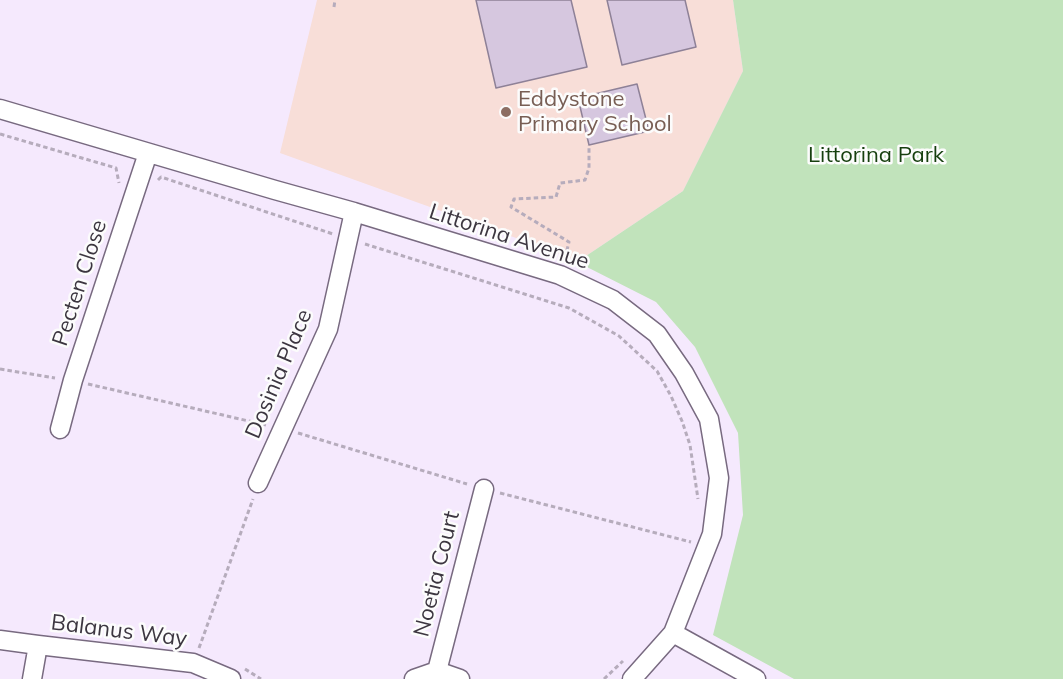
<!DOCTYPE html>
<style>
body{margin:0}
canvas{display:block;background:#f5e9fd}
</style>
<canvas width="1063" height="679"></canvas>
<script>
const g = document.querySelector('canvas').getContext('2d');
g.lineJoin = 'round';
function fill(path, color) { g.fillStyle = color; g.fill(path, 'evenodd'); }
function stroke(path, color, width, dash) { g.strokeStyle = color; g.lineWidth = width; g.lineCap = dash ? 'butt' : 'round'; g.setLineDash(dash || []); g.stroke(path); }
function write(font, color, halo, rows, align = 'center') {
  g.font = font + ' Mulish,sans-serif'; g.lineWidth = 5; g.setLineDash([]); g.textBaseline = 'middle'; g.strokeStyle = halo; g.fillStyle = color; for (const [text, x, y, turn = 0] of rows) {
    g.save(); g.translate(x, y); g.rotate((+turn || 0) * Math.PI / 180); g.textAlign = isNaN(turn) ? turn : align; if (halo) g.strokeText(text, 0, 0); g.fillText(text, 0, 0); g.restore();
  }
}
fill(new Path2D(`
 M317 0H733L743 71 683 191 577 262 566 256 280 153Z`), '#f8ded8');
fill(new Path2D(`
 M733 0H1063V679H794L713 635 743 515 738 433 695 347 656 302 577 262 683 191 743 71Z`), '#c1e3bb');
const building = new Path2D(`
 M476 0H571L587 67 496 88Z
 M607 0H685L696 47 622 65Z
 M637 84 649 131 589 145 578 98Z`);
fill(building, '#d6c7df');
stroke(building, '#8e8197', 1.5);
const minor = new Path2D(`
 M0 109 275 190 354 212 560 275 613 300 657 334 684 373 709 419 719 478 712 534 673 633 632 679
 M60 429 73 380 148 153
 M258 483 328 329 354 212
 M673 633 756 679
 M0 640 38 645 193 663 231 679
 M437 671 484 489
 M32 679 38 645
 M414 679 437 671 460 679`);
stroke(minor, '#786a80', 21);
stroke(new Path2D(`
 M334 7 335 0
 M0 134 116 168 119 183
 M158 180 161 177 333 234
 M365 244 569 308 619 336 657 371 671 396 682 421 690 445 698 499
 M565 258 569 242 511 207 514 199 556 197 560 183 585 180 589 168V145
 M0 369 55 378
 M88 384 266 425
 M298 433 467 484
 M500 493 691 542
 M199 648 253 499
 M245 669 261 679
 M604 679 623 661`), '#b6acbc', 3, [4.5, 3]);
stroke(minor, '#fff', 18);
for (const [x, y, r, color] of [
 [506,112,6,"#8d6e63"]
]) { const dot = new Path2D(); dot.arc(x, y, r, 0, 2 * Math.PI); g.fillStyle = color; g.fill(dot); stroke(dot, '#fcfcfc', 2); }
write('22px', '#785e54', '#fcfcfc', [
 ["Eddystone",518,99],
 ["Primary School",518,124]
], 'left');
write('22px', '#163f0e', '#fcfcfc', [
 ["Littorina Park",876,155]
]);
write('22px', '#3c3640', '#fcfcfc', [
 ["Littorina Avenue",509,237,18],
 ["Pecten Close",80,283,-72],
 ["Dosinia Place",279,374,-67],
 ["Noetia Court",437,574,-76],
 ["Balanus Way",119,631,7]
]);
</script>
